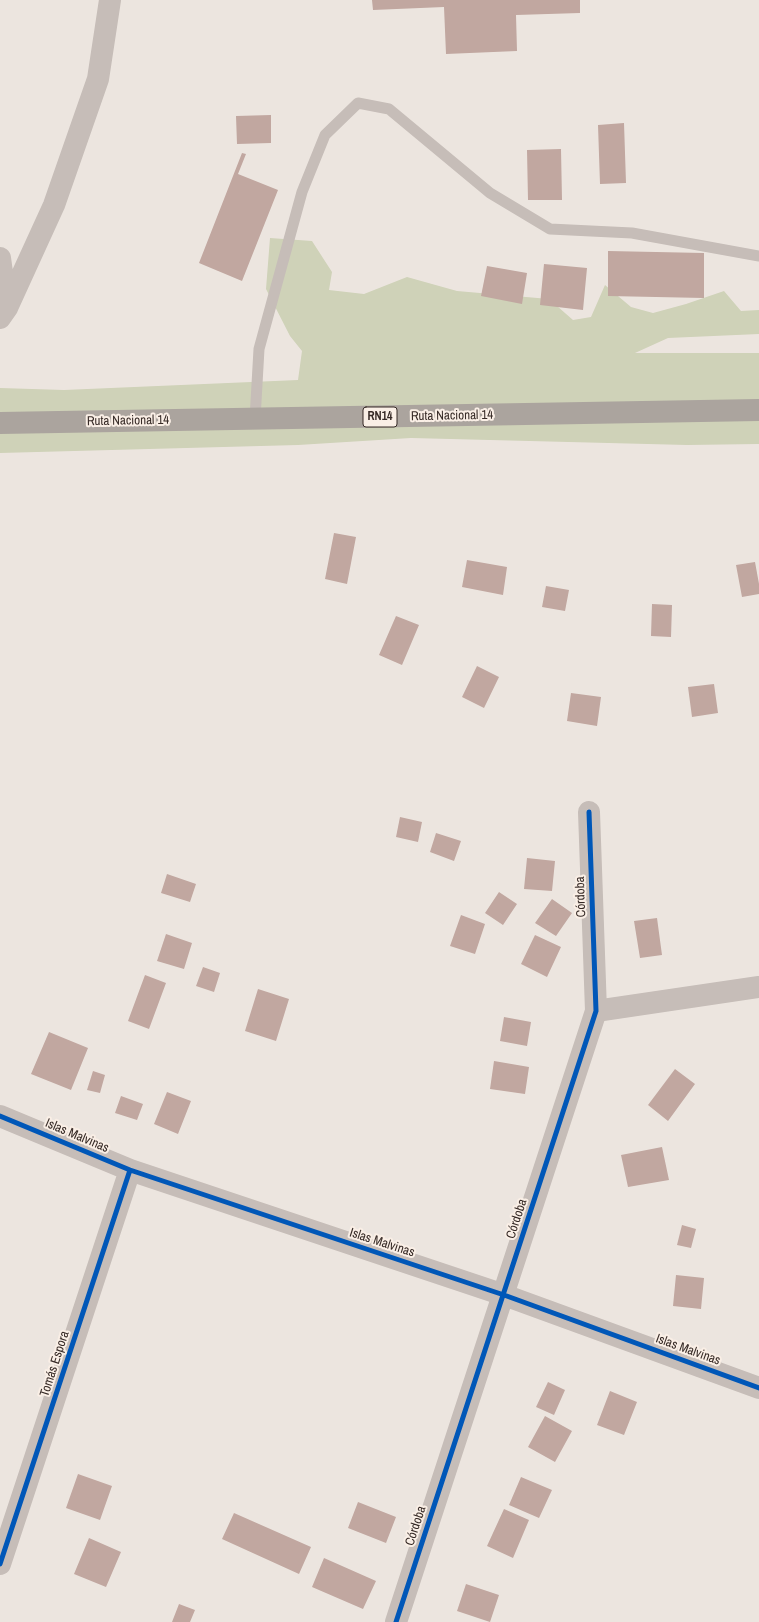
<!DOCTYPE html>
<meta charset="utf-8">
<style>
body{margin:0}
canvas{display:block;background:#ece5df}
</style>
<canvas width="759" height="1622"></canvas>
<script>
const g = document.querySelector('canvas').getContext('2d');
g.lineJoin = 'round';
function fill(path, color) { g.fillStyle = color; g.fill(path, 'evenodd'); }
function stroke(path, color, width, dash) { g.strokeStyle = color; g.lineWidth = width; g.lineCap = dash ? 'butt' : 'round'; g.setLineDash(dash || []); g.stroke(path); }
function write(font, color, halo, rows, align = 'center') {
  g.font = font + ' "Archivo Narrow",sans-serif'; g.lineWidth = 4; g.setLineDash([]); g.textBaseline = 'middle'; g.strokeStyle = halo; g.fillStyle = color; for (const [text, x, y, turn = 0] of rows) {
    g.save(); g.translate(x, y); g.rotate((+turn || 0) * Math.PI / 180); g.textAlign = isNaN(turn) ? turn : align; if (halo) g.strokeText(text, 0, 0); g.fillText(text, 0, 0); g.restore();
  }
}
fill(new Path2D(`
 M270 238 312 241 332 272 329 290 364 294 407 277 457 291 549 299 573 320 591 317 605 285 631 307 653 313 686 304 724 291 741 311 759 310V334L668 338 635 353H759V444L687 445 411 438 298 445 0 453V388L64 390 298 380 302 351 290 336 266 289Z`), '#cfd2b8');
fill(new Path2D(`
 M372 0H580V13L516 15 517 51 446 54 444 7 373 10Z
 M271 115V143L237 144 236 116Z
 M624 123 626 183 600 184 598 125Z
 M561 149 562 200H528L527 150Z
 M242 153 246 154 238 174 278 190 242 281 199 263Z
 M608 251 704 253V298L608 296Z
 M544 264 587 268 583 310 540 305Z
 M487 266 527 273 522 304 481 296Z
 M334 533 356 537 347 584 325 579Z
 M467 560 507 567 503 595 462 587Z
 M755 562 759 584V594L742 597 736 565Z
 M546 586 569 590 565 611 542 607Z
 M652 604 672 605 671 637 651 636Z
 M396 616 419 625 402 665 379 655Z
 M477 666 499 677 484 708 462 697Z
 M714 684 718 713 692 717 688 687Z
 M571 693 601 697 597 726 567 721Z
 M400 817 422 822 418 842 396 837Z
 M436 833 461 841 454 861 430 852Z
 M527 858 555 861 552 891 524 889Z
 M167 874 196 884 190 902 161 893Z
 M499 892 517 904 503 925 485 913Z
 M552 899 572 913 556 936 535 923Z
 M461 915 485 924 475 954 450 946Z
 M657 918 662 955 640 958 634 921Z
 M166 934 192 943 184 969 157 961Z
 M535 935 561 947 547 977 521 964Z
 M203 967 220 973 214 992 196 986Z
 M145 975 166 983 149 1029 128 1021Z
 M258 989 289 999 276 1041 245 1031Z
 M504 1017 531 1022 527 1046 500 1041Z
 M49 1032 88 1048 71 1090 31 1074Z
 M494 1061 529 1067 525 1094 490 1089Z
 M675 1069 695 1084 668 1121 648 1105Z
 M93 1071 105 1075 100 1093 87 1090Z
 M167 1092 191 1101 178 1134 154 1124Z
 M121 1096 143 1104 137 1120 115 1113Z
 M662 1147 669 1180 628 1187 621 1155Z
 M682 1225 696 1229 691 1248 677 1245Z
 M676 1275 704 1278 701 1309 673 1306Z
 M548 1382 565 1390 554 1415 536 1407Z
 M610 1391 637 1402 624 1435 597 1425Z
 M545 1416 572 1431 555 1462 528 1447Z
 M78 1474 112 1486 100 1520 66 1508Z
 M521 1477 552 1490 539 1518 509 1505Z
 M358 1502 396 1517 386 1543 348 1528Z
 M504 1509 529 1520 513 1558 487 1546Z
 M234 1513 311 1547 299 1574 222 1539Z
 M89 1538 121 1552 106 1587 74 1574Z
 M324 1558 376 1581 363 1609 312 1587Z
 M466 1584 499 1595 490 1622 457 1611Z
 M179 1604 195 1610 190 1622H172Z`), '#c1a7a0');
stroke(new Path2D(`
 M255 419 259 349 302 192 325 135 358 103 389 109 490 193 550 229 632 233 759 256`), '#c6bdb8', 11);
stroke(new Path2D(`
 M0 258 7 308
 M0 318 7 308 54 205 98 79 110 0
 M596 1011 759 987
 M0 1116 130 1170 504 1295 759 1388
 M0 1564 130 1170
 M396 1622 596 1011 589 812`), '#c6bdb8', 22);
stroke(new Path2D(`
 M0 423 759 410`), '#aba49e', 22);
stroke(new Path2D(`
 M0 1116 130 1170 504 1295 759 1388
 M0 1564 130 1170
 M396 1622 596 1011 589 812`), '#0057b8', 5);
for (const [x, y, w] of [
 [380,417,34]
]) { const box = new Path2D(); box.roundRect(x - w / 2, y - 10, w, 20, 3); g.fillStyle = '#faefe6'; g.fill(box); stroke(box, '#362a26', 1); }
write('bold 12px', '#362a26', null, [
 ["RN14",380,417]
]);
write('13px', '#362a26', '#faefe6', [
 ["Ruta Nacional 14",452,416,-1],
 ["Ruta Nacional 14",128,421,-1],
 ["Córdoba",581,897,-92],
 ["Islas Malvinas",77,1136,23],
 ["Córdoba",517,1219,-72],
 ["Islas Malvinas",382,1243,18],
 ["Islas Malvinas",688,1350,20],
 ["Tomás Espora",55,1364,-72],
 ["Córdoba",416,1526,-72]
]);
</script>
